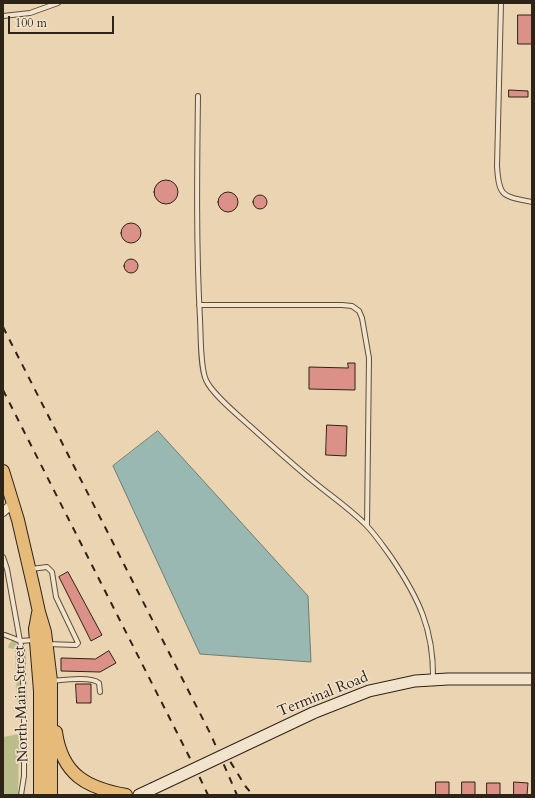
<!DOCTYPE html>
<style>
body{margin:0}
#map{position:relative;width:535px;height:798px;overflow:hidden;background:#ebd4b2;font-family:Cardo,serif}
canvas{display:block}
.frame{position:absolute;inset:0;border:4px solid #2e2317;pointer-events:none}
.scale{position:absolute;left:8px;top:16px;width:106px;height:18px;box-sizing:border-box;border:2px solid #2e2317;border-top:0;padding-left:5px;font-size:12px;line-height:14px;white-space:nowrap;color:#2e2317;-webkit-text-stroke:3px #f2e3cd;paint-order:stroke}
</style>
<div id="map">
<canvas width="535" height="798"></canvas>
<div class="frame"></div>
<div class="scale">100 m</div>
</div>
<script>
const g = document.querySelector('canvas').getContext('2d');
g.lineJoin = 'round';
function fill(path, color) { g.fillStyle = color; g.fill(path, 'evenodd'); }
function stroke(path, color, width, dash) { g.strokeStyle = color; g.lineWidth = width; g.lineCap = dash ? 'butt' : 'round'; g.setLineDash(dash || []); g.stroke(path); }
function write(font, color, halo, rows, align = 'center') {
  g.font = font + ' Cardo,serif'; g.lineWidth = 3; g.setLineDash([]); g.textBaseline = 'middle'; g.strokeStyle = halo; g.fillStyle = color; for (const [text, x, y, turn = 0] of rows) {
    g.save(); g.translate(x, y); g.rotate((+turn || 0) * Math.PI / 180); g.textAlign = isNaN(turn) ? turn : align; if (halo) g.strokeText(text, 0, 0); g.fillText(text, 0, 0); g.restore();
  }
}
fill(new Path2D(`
 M12 641 18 644 22 701 17 702 15 649 8 648 9 644Z
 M19 734 18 795H3V737Z`), '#babc8a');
const water = new Path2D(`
 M158 431 308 596 311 662 200 654 113 466Z`);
fill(water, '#99b8b1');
stroke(water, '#6e7c73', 1);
const building = new Path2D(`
 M518 15H532V44H518Z
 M509 90 528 91V97H509Z
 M154 192a12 12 0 1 1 24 0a12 12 0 1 1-24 0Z
 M218 202a10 10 0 1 1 20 0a10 10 0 1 1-20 0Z
 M253 202a7 7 0 1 1 14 0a7 7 0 1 1-14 0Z
 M121 233a10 10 0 1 1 20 0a10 10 0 1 1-20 0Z
 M124 266a7 7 0 1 1 14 0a7 7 0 1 1-14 0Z
 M348 363H355V390L309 389V367L348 368Z
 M327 425 347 426 346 456 326 455Z
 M68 572 102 635 91 641 59 577Z
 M109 651 116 663 100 672 61 671V658L95 659Z
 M76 684H91V703H77Z
 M436 782H449V795H436Z
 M462 782H475V795H462Z
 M514 782 528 783 527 795H514Z
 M487 783H500V795H487Z`);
fill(building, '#db9187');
stroke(building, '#2e2317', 1);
const service = new Path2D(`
 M501 3 497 166C499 197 502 196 532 202
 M3 16 30 13 58 3
 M198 96C197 171 196 245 200 319 201 335 200 367 206 380 212 394 238 415 250 426 271 445 292 464 314 482 331 496 350 509 366 525 375 534 383 546 391 557 418 597 434 629 433 679
 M199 305H342L352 306 359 311 362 318 369 358 367 526
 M3 557 7 569 20 641 34 640
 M31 569 47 567 52 572 56 597 78 643 76 645 47 644
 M5 635 13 638 20 641 22 649 24 711V776L21 795
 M52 681C63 680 91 676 99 683L100 692`);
const minor = new Path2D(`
 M3 512 13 503`);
const secondary = new Path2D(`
 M313 713 369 691 415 681 448 679H532
 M139 795 152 789`);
const primary = new Path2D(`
 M3 471 18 520 34 589 39 612 45 632 51 681V795
 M38 613 35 629 40 691V795
 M56 732C62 775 87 788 126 795`);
stroke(service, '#5d4f3e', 6);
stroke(minor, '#5d4f3e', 10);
stroke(secondary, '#2e2317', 13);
stroke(primary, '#2e2317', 14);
stroke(service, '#f2e3cd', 4);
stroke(minor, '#f2e3cd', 8);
stroke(secondary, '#f2e3cd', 11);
stroke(primary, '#e6ba79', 12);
stroke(new Path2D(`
 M3 327 211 735 237 795
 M3 390 199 776 208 795
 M223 750 246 787 253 795`), '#2e2317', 2, [7, 7]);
const secondaryBridge = new Path2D(`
 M152 789 313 713`);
stroke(secondaryBridge, '#2e2317', 13, []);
stroke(secondaryBridge, '#f2e3cd', 11);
write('15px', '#2e2317', '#f2e3cd', [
 ["Terminal Road",323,695,-22],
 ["North Main Street",22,704,-92]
]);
</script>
